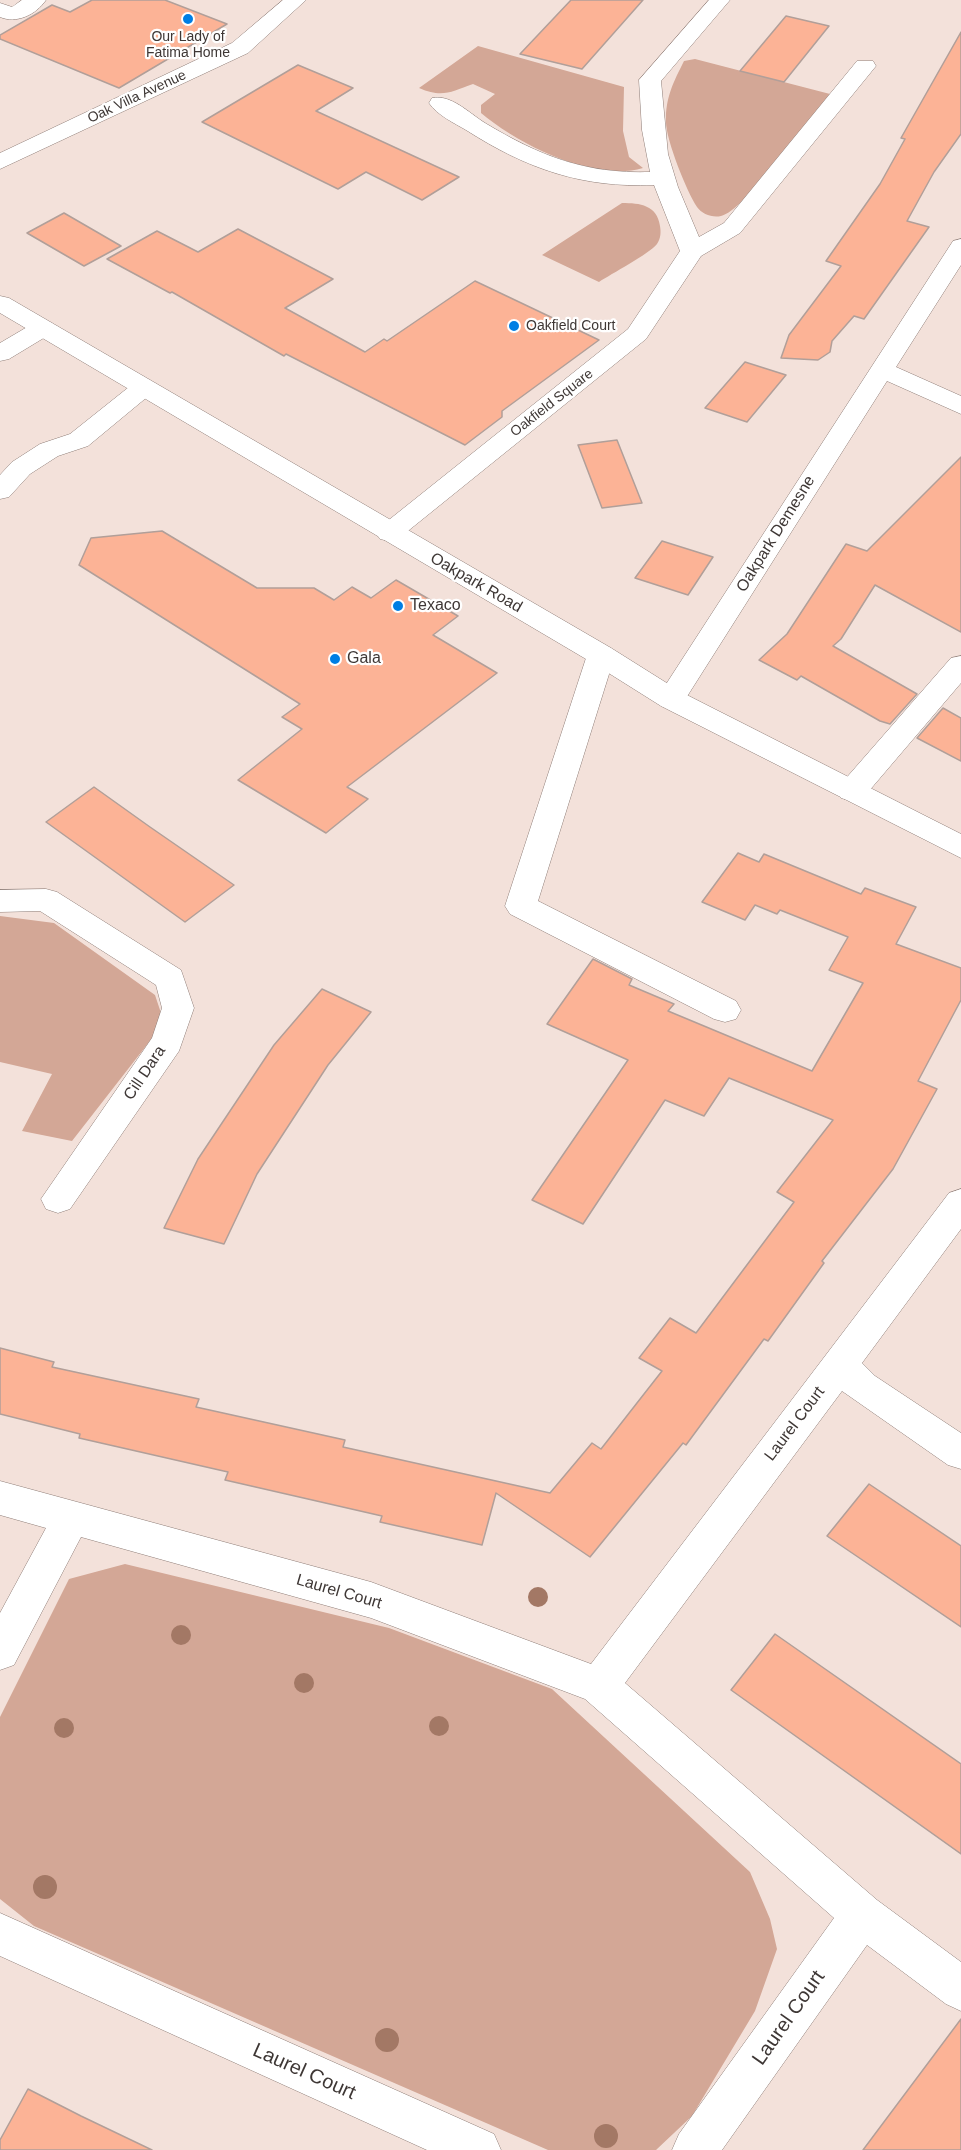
<!DOCTYPE html>
<style>
body{margin:0}
canvas{display:block;background:#f3e1da}
</style>
<canvas width="961" height="2150"></canvas>
<script>
const g = document.querySelector('canvas').getContext('2d');
g.lineJoin = 'round';
function fill(path, color) { g.fillStyle = color; g.fill(path, 'evenodd'); }
function stroke(path, color, width, dash) { g.strokeStyle = color; g.lineWidth = width; g.lineCap = dash ? 'butt' : 'round'; g.setLineDash(dash || []); g.stroke(path); }
function write(font, color, halo, rows, align = 'center') {
  g.font = font + ' Helvetica,sans-serif'; g.lineWidth = 4.5; g.setLineDash([]); g.textBaseline = 'middle'; g.strokeStyle = halo; g.fillStyle = color; for (const [text, x, y, turn = 0] of rows) {
    g.save(); g.translate(x, y); g.rotate((+turn || 0) * Math.PI / 180); g.textAlign = isNaN(turn) ? turn : align; if (halo) g.strokeText(text, 0, 0); g.fillText(text, 0, 0); g.restore();
  }
}
fill(new Path2D(`
 M478 46 624 87 623 131 629 157 643 168C594 183 518 144 481 113V105L495 94 473 84C451 92 442 98 419 88Z
 M695 59 830 94C812 117 745 211 721 216 712 218 702 214 697 207 687 192 666 140 666 122 665 98 674 81 684 61Z
 M622 203C640 203 657 205 660 226 661 232 661 238 657 244 649 254 611 274 599 282L542 255Z
 M0 916 54 923 155 995 162 1016 153 1037 72 1141 22 1131 52 1074 0 1062Z
 M125 1564 389 1628 552 1689 750 1872 770 1919 777 1949 755 2011 692 2116 656 2150H548L34 1926 0 1899V1717L69 1579Z`), '#d3a796');
const building = new Path2D(`
 M92 0H165L227 24 119 88 0 39V35L52 5 70 12Z
 M571 0H643L582 69 520 54Z
 M786 16 829 26 784 82 740 71Z
 M961 32V134L934 172 907 221 929 227 864 319 854 316 832 341 830 352 818 360 781 358 789 335 841 266 826 261 880 184 905 139 901 138Z
 M298 65 353 88 316 111 459 177 422 200 366 172 338 189 202 122Z
 M64 213 121 246 84 266 27 233Z
 M238 229 333 279 285 308 365 352 384 339 387 341 475 281 599 340 502 411V417L465 445 286 354 284 356 172 292 170 293 107 259 157 231 198 252Z
 M745 362 786 375 747 422 705 408Z
 M617 440 642 503 602 508 578 445Z
 M961 457V632L875 585 841 639 833 646 917 694 890 724 880 721 801 676 797 680 759 660 787 634 846 544 867 551Z
 M162 531 257 588H314L334 600 352 587 371 598 396 580 458 616 433 635 497 673 347 787 368 799 326 833 238 780 302 729 282 717 300 704 79 565 91 538Z
 M662 541 713 557 688 595 635 578Z
 M943 708 961 718V761L917 738Z
 M94 787 150 827 234 885 185 922 46 822Z
 M738 853 759 862 764 854 861 894 865 888 916 907 896 944 961 968V1000L918 1081 937 1089 893 1169 822 1261 824 1263 768 1341 764 1339 686 1445 683 1443 590 1557 496 1493 482 1545 380 1522 382 1516 225 1480 228 1472 79 1438 80 1434 0 1414V1348L54 1362 52 1367 199 1399 196 1407 345 1440 343 1447 550 1493 592 1443 601 1449 662 1371 639 1358 670 1318 696 1333 794 1202 777 1192 833 1120 729 1078 704 1116 665 1100 583 1224 532 1200 628 1060 547 1024 593 959 632 979 629 985 674 1004 668 1011 812 1071 863 983 829 970 848 937 780 910 777 914 755 905 745 920 702 902Z
 M322 989 371 1012 328 1065 257 1174 224 1244 164 1228 198 1159 274 1045Z
 M869 1484 961 1546V1627L827 1536Z
 M775 1634 961 1764V1854L731 1690Z
 M961 2019V2150H863Z
 M28 2089 81 2116 152 2150H0V2140Z`);
fill(building, '#fcb396');
stroke(building, '#b19f99', 1.5);
const minor = new Path2D(`
 M22 0H46C36 15 16 24 0 17V3L12 7Z
 M283 0H306L248 53 0 169V153L232 43Z
 M709 0H730L661 81 668 154 678 187 699 237 724 223 857 61H873L876 66 740 233 701 256 646 339 398 539 389 541 380 539 376 533 380 527 628 329 680 251 654 185C582 188 527 169 466 130 454 123 437 115 429 103L432 98C451 94 469 113 485 123 540 156 585 174 650 172L642 130 639 80Z
 M961 239V265L896 367 961 396V414L887 381 681 706 671 709 661 706 657 699 661 692 953 241Z
 M43 321 52 323 55 328 52 333 9 359 0 361V343L34 323Z
 M143 380 152 383 156 388 152 393 88 446 58 456 30 474 9 497 0 499V475L12 462 40 444 70 434 134 383Z
 M601 646 611 648 615 655 538 901 736 1001 741 1010 736 1019 725 1022 714 1019 510 914 505 906 587 655 591 648Z
 M961 656V683L863 798 852 801 841 798 837 791 841 784 951 658Z
 M46 889 57 892 181 970 194 1008 179 1051 70 1209 58 1213 46 1209 41 1199 152 1038 162 1008 156 985 40 911 0 912V890Z
 M961 1189V1229L862 1363 875 1376 961 1433V1469L948 1465 842 1391 625 1683 877 1900 961 1962V2011L946 2004 867 1945 722 2150H672L679 2134 834 1918 585 1699 371 1618 81 1537 14 1665 0 1670V1613L46 1528 0 1515V1481L371 1582 591 1664 949 1193Z
 M0 1913 494 2134 501 2150H427L0 1956Z`);
const major = new Path2D(`
 M0 296 9 298 611 648 681 692 961 834V858L661 706 591 662 0 313Z`);
stroke(minor, '#8f7e78', 1);
stroke(major, '#8f7e78', 1);
fill(minor, '#fff');
fill(major, '#fff');
g.fillStyle = '#a37865';
for (const [x, y, r] of [
 [538,1597,10],
 [181,1635,10],
 [304,1683,10],
 [439,1726,10],
 [64,1728,10],
 [45,1887,12],
 [387,2040,12],
 [606,2136,12]
]) { g.beginPath(); g.arc(x, y, r, 0, 2 * Math.PI); g.fill(); }
for (const [x, y, r, color] of [
 [188,19,6,"#007ee4"],
 [514,326,6,"#007ee4"],
 [398,606,6,"#007ee4"],
 [335,659,6,"#007ee4"]
]) { const dot = new Path2D(); dot.arc(x, y, r, 0, 2 * Math.PI); g.fillStyle = color; g.fill(dot); stroke(dot, '#fff', 2); }
write('14px', '#3e3735', '#fff', [
 ["Our Lady of",188,37],
 ["Fatima Home",188,53],
 ["Oakfield Court",526,326,"left"]
]);
write('14px', '#3e3735', '#fff', [
 ["Oak Villa Avenue",137,97,-25],
 ["Oakfield Square",552,403,-38]
]);
write('16px', '#3e3735', '#fff', [
 ["Oakpark Demesne",776,534,-58],
 ["Oakpark Road",476,583,30],
 ["Cill Dara",145,1073,-56],
 ["Laurel Court",795,1424,-53],
 ["Laurel Court",339,1592,16]
]);
write('16px', '#3e3735', '#fff', [
 ["Texaco",410,606],
 ["Gala",347,659]
], 'left');
write('20px', '#3e3735', '#fff', [
 ["Laurel Court",789,2018,-55],
 ["Laurel Court",304,2072,24]
]);
</script>
